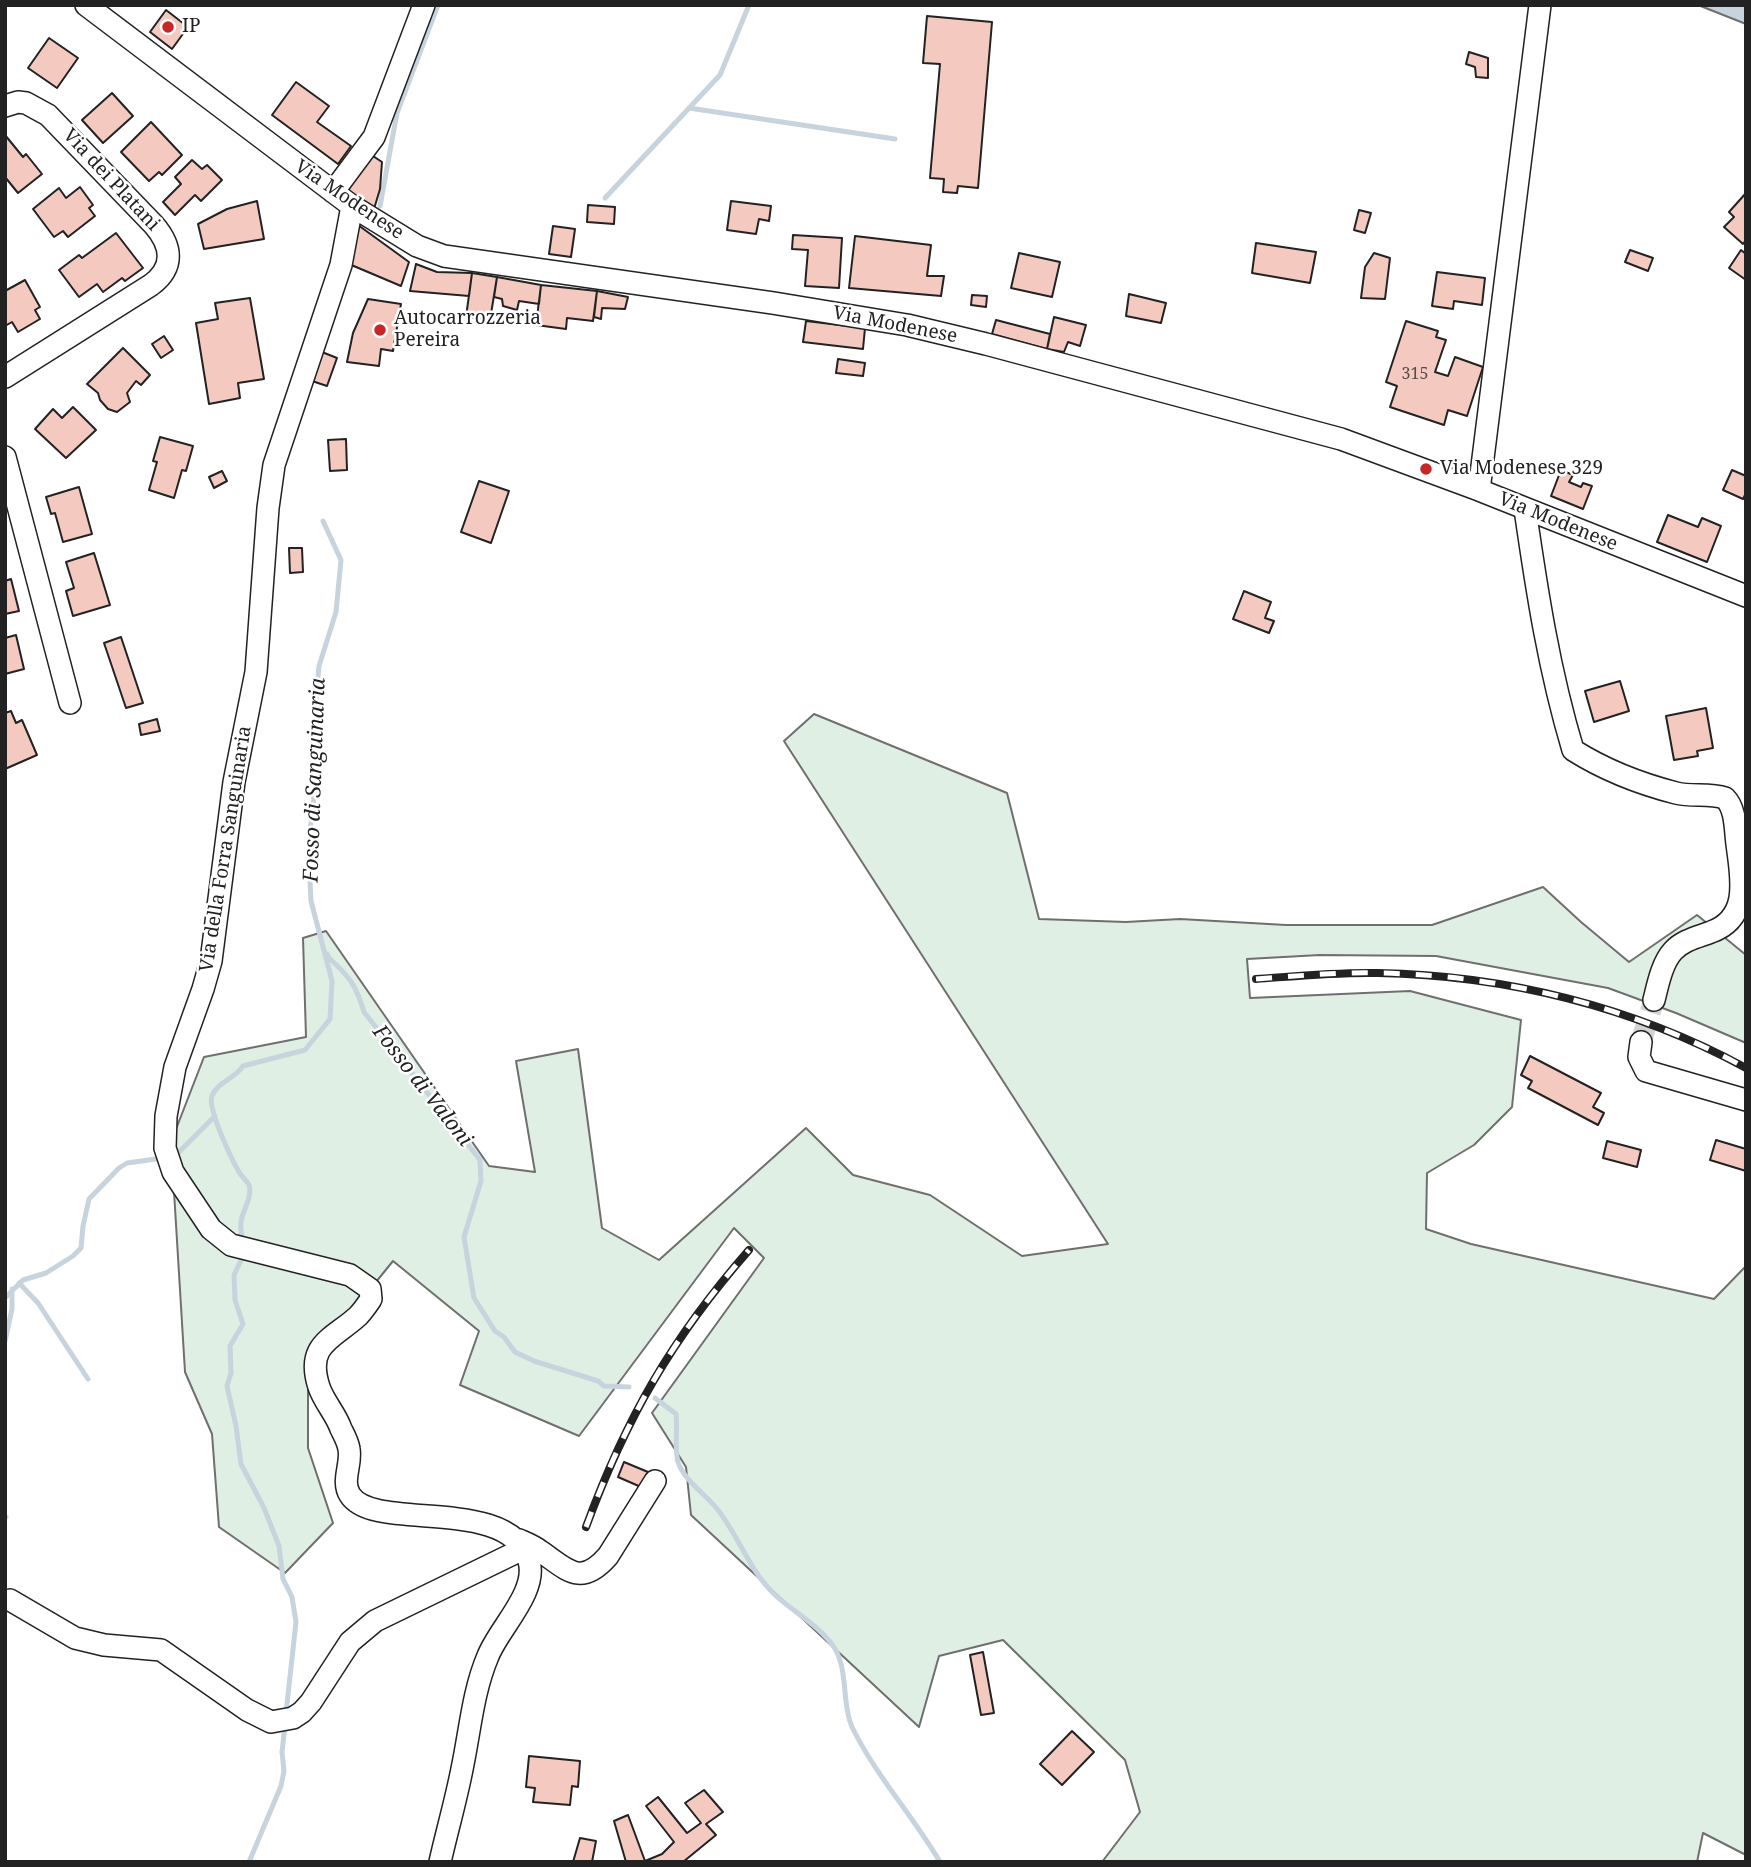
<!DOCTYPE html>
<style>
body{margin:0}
#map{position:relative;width:1751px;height:1867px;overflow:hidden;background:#fff;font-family:"Noto Serif",serif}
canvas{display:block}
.frame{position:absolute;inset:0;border:7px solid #222;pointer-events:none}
</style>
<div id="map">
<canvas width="1751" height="1867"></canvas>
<div class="frame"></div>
</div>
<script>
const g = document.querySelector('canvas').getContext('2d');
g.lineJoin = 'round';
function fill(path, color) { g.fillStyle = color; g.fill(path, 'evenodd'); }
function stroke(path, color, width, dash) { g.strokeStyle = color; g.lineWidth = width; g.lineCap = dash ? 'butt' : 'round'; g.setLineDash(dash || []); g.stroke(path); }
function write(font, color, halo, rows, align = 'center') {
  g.font = font + ' "Noto Serif",serif'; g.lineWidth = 5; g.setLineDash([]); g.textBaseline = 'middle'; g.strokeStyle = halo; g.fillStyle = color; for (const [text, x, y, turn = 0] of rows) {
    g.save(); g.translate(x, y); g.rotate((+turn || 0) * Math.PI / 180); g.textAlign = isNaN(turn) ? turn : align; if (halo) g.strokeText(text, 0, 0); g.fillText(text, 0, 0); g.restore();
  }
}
const green = new Path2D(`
 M814 714 1007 793 1039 919 1126 922 1180 919 1286 925H1432L1543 887 1581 922 1629 962 1697 915 1746 955V1043L1676 1013 1608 988 1436 956 1320 955 1247 959 1250 998 1410 991 1521 1020 1512 1107 1474 1145 1427 1173 1426 1229 1471 1244 1714 1299 1746 1266V1855L1703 1833 1697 1862H1102L1140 1812 1125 1760 1003 1640 939 1656 919 1727 691 1515 686 1467 652 1413 764 1258 734 1228 579 1436 460 1385 479 1331 393 1261 308 1366V1448L333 1523 285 1573 219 1527 212 1434 185 1372 171 1142 204 1057 306 1037 303 938 326 931 489 1166 535 1172 516 1061 578 1049 602 1228 659 1260 806 1128 853 1175 930 1195 1022 1256 1108 1244 784 741Z`);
fill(green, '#e0efe3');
stroke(green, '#6f6f6f', 2);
const water = new Path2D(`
 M1698 5H1746V24Z`);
fill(water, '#c7d3dd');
stroke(water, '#6f6f6f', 2);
stroke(new Path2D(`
 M689 108 895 139
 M605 198 720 75 749 5
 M380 206 397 113 438 5
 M327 954 329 958C349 976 356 985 364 1012L480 1160 481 1181 464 1237 474 1298 495 1331 504 1337 515 1352 534 1361 598 1381 604 1386 629 1387
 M172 1157 175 1156 215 1116
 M243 1244C242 1237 240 1229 241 1222 242 1212 253 1196 249 1185 247 1181 242 1177 239 1172 232 1160 207 1108 212 1096 217 1082 236 1078 243 1066L305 1050 330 1019 332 981 311 901 309 862V840L317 771 315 712 319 666 336 612 341 560 323 521
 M244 1254 234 1275 235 1300 243 1324 230 1346 231 1373 227 1386 236 1426 241 1464 264 1508 279 1546 283 1579 292 1597 296 1622 286 1713
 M19 1283 38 1303 88 1379
 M5 1298 23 1280 46 1273 73 1256 81 1248 83 1226 89 1199 119 1168 127 1163 163 1158
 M5 1341 12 1309V1289
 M655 1398 676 1414C678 1431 674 1446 678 1462 684 1481 707 1495 718 1510 739 1537 750 1571 774 1594 793 1612 819 1625 834 1647 849 1671 841 1704 853 1729 877 1777 913 1816 940 1862
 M5 1517H6
 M249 1862 281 1786 284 1771 282 1752 285 1726`), '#c7d3dd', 5);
const building = new Path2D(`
 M166 10 188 27 172 49 150 32Z
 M927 16 992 22 978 188 958 186 957 193 943 192 944 179 930 178 940 64 923 63Z
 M49 38 78 58 57 88 28 68Z
 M1469 52 1488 58V78L1476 77 1475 67 1466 64Z
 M296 82 329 106 317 122 351 146 338 164 272 115Z
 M112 93 133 116 103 143 82 120Z
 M151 122 182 155 162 175 159 172 149 181 121 152Z
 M5 135 23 157 26 154 42 174 18 193 5 177Z
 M367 152 382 162 380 189 374 209 344 188Z
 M192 160 202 169 207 165 222 180 201 201 195 195 175 215 163 202 181 184 175 177Z
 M80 187 93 205 89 208 95 216 68 237 63 231 54 237 33 209 59 188 66 198Z
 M1746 193V240L1743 244 1724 227 1734 217 1729 212Z
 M257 201 264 239 204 249 198 224 227 209Z
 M731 201 771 206 769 221 759 219 756 234 727 230Z
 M588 205 615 207 614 224 587 222Z
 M1359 210 1371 213 1365 233 1354 230Z
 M358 225 409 262 401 286 349 264Z
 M553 226 575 229 571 257 549 254Z
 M116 233 143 268 125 281 122 278 103 292 97 284 79 297 59 270 79 255 82 258Z
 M793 235 842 238 839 288 805 286 808 250 792 249Z
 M855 236 931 245 927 276H944L941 296 849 288Z
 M1256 243 1316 252 1310 283 1252 273Z
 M1630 250 1653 258 1648 271 1625 262Z
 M1741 250 1746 254V280L1729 268Z
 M1019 253 1060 262 1052 297 1011 288Z
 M1374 253 1390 258 1385 299 1361 298 1365 267Z
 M416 264 437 272 472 273 469 296 410 291Z
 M1437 272 1485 278 1482 305 1454 301 1453 309 1432 306Z
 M472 273 497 277 490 320 466 317Z
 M497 277 541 285 539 304 519 301 517 310 503 306 502 299 494 297Z
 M25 280 40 307 35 310 40 319 18 332 12 322 5 326V291Z
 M541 285 597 291 593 321 567 318 566 329 536 325Z
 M597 291 628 297 625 309 602 308 601 319 594 317Z
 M1129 294 1166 303 1161 323 1126 316Z
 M972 295 987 296 986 307 971 305Z
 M250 298 264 379 238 383 240 398 209 404 196 323 218 319 215 303Z
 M368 299 401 304 393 351 381 349 379 366 347 362 353 333Z
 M1054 317 1086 325 1080 346 1068 342 1064 352 1047 349Z
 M996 320 1050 334 1047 349 992 334Z
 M806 321 865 328 863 349 803 342Z
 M1406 321 1438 331 1436 337 1446 340 1435 372 1448 376 1455 357 1483 367 1467 416 1448 410 1444 425 1390 407 1397 386 1386 382Z
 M164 336 173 350 161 358 152 344Z
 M123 348 150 375 141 385 136 381 127 393 130 402 117 412 108 409 100 400 98 393 87 384Z
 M322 352 337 358 327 386 312 381Z
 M838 359 865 363 863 376 836 373Z
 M73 407 96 430 66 458 35 429 53 409 62 418Z
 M160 437 193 446 186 471 182 470 174 498 149 490 157 462 153 461Z
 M346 439 347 470 330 471 328 440Z
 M1561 470 1573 475 1569 482 1581 487 1583 483 1592 486 1583 509 1551 496Z
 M1732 470 1746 476V493L1743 499 1723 490Z
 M222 471 227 481 214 488 209 477Z
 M479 481 509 491 491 543 461 532Z
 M79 487 92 534 63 542 55 513 51 514 46 497Z
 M1668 515 1698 527 1702 518 1721 526 1707 562 1657 542Z
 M289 548H302L303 572 290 573Z
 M94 553 110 605 73 616 66 591 74 588 66 562Z
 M11 579 19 611 5 614V581Z
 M1244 591 1271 602 1265 618 1274 621 1269 633 1233 619Z
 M16 635 24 669 5 674V638Z
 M121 637 143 703 126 708 104 643Z
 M1620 681 1629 711 1594 722 1585 691Z
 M1706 708 1713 748 1697 751 1698 756 1674 760 1666 716Z
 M11 711 16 723 22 720 37 755 5 769V713Z
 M157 719 160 731 141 735 139 724Z
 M1530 1056 1601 1093 1593 1107 1604 1113 1598 1125 1528 1088 1532 1081 1521 1075Z
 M1716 1140 1746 1149V1171L1710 1160Z
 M1607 1141 1641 1150 1637 1167 1603 1158Z
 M624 1462 648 1472 641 1487 618 1477Z
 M983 1652 994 1713 981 1715 970 1655Z
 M1072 1731 1094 1752 1062 1785 1040 1764Z
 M529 1756 580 1761 578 1787 572 1786 570 1805 533 1802 535 1788 526 1787Z
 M704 1790 723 1812 706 1824 716 1835 683 1862H626L614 1821 628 1815 645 1861 662 1854 674 1842 646 1806 658 1797 687 1833 701 1823 685 1803Z
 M580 1838 596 1841 592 1862H573Z`);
fill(building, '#f3c9c0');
stroke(building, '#222', 2);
stroke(new Path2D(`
 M1641 1042 1654 1000`), '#d3d3d3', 21, [21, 10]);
const minor = new Path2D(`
 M86 5 352 206 417 246 444 256 773 303 907 325 986 344 1341 439 1479 490 1746 596
 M5 106 18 102 26 103 48 115 154 225C172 246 175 267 151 285L5 377
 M333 192 374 137 424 5
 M352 206 341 265 274 465 268 508 256 672 234 782 211 961 203 989 175 1067 166 1116 165 1148 173 1172 211 1229 231 1245 350 1275 370 1289 371 1299C367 1305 363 1311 358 1316 333 1339 305 1344 319 1387 324 1402 336 1414 341 1429 344 1435 348 1442 349 1449 352 1464 341 1481 350 1495 374 1533 509 1494 529 1561 538 1592 499 1628 488 1656 473 1691 470 1731 462 1769 456 1800 447 1831 440 1862
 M5 457 70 703
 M1479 490 1540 5
 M1525 509C1537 592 1549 670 1573 750 1603 769 1641 784 1676 793 1692 797 1709 793 1725 798 1736 809 1735 829 1737 844 1741 876 1751 918 1711 932 1698 937 1683 940 1673 951 1662 963 1658 984 1654 1000
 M1641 1042 1639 1057 1646 1071 1746 1100
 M518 1541 519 1540C526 1543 534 1546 540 1551 567 1569 580 1588 608 1556L655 1481
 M10 1600 75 1638 104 1645 161 1650 247 1710 271 1722 293 1718 302 1712 311 1702 350 1642 375 1621 523 1549`);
stroke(minor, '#222', 24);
stroke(minor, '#fff', 21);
const rail = new Path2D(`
 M1256 979C1297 976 1337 972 1378 973 1505 975 1634 1007 1746 1068
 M586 1527C626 1418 672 1338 749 1250`);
stroke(rail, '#222', 8);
stroke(rail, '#fff', 5, [16]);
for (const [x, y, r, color] of [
 [168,27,7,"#c62828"],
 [380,330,7,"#c62828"],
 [1426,469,7,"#c62828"]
]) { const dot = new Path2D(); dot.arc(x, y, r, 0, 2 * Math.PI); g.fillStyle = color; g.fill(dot); stroke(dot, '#fff', 2.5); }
write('16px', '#564c4a', null, [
 ["315",1415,374]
]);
write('19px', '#222', '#fff', [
 ["IP",182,27],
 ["Autocarrozzeria",394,319],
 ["Pereira",394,341],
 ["Via Modenese 329",1440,469]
], 'left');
write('19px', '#222', '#fff', [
 ["Via dei Platani",111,180,47],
 ["Via Modenese",349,200,34],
 ["Via Modenese",895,325,11],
 ["Via Modenese",1558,522,22],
 ["Via della Forra Sanguinaria",226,849,-81]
]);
write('italic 21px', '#222', '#fff', [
 ["Fosso di Sanguinaria",315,780,-88],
 ["Fosso di Valoni",422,1086,52]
]);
</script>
